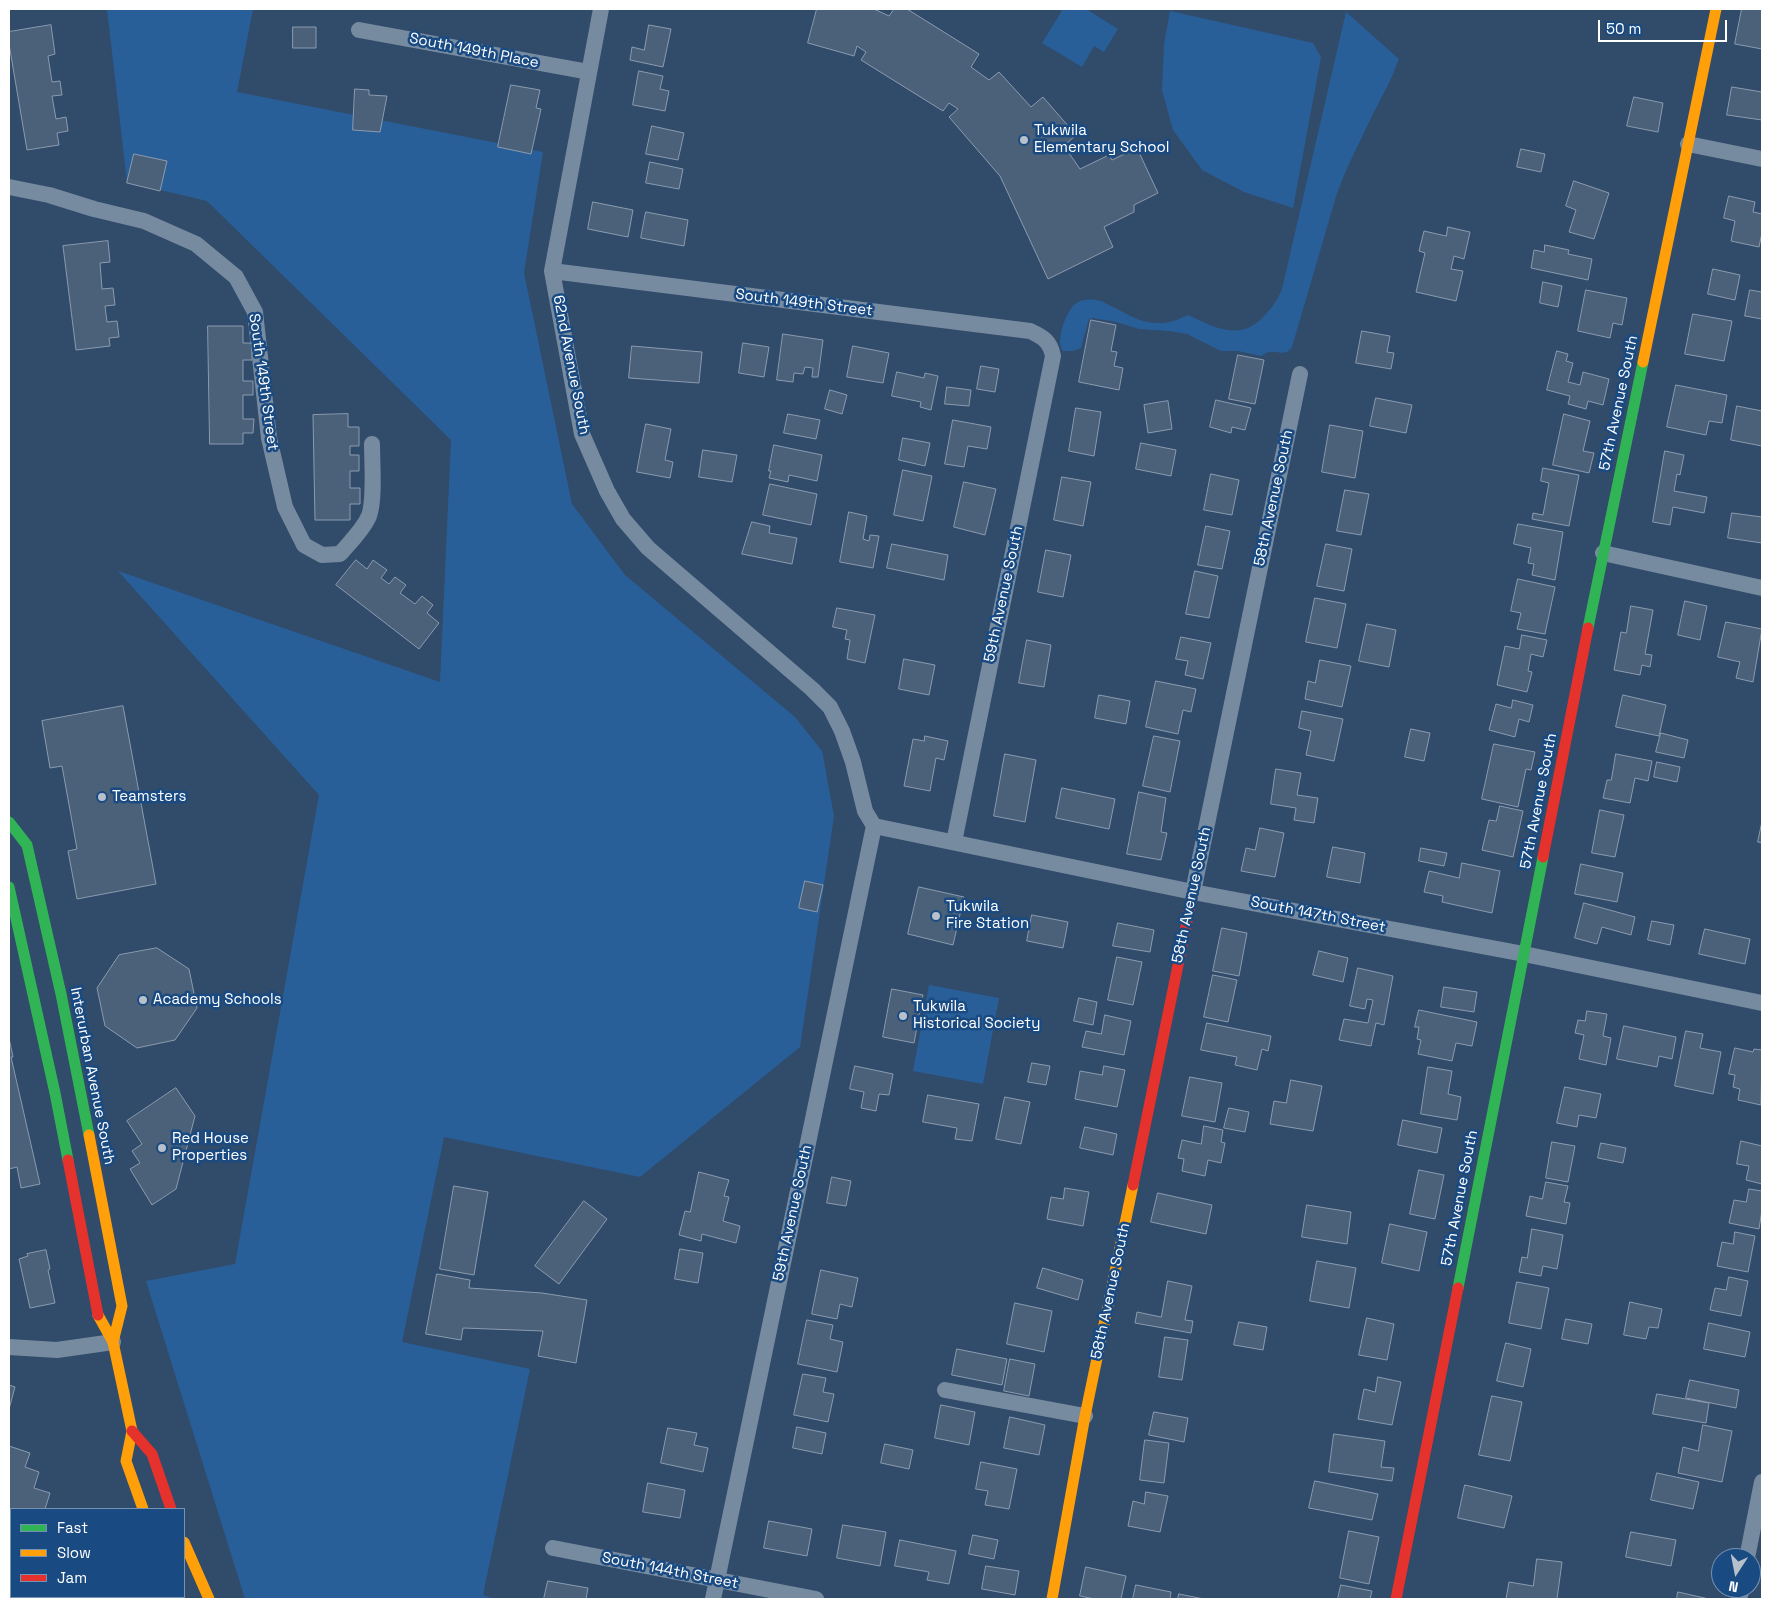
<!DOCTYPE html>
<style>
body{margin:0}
#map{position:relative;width:1771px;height:1608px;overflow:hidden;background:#314b6a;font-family:"Space Grotesk",sans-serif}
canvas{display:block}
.frame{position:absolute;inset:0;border:10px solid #fff;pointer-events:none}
.legend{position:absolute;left:10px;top:1508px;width:175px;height:90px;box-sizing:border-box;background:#194a82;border:1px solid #7592b4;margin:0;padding:6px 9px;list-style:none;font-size:15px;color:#fff}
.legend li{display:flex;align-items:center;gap:10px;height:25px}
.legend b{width:25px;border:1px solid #7592b4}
.north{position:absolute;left:1711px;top:1548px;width:50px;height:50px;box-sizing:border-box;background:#194a82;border:1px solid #7592b4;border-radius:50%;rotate:191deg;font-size:14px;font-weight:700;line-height:20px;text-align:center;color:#fff}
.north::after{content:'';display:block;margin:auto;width:18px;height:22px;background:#b7c0cb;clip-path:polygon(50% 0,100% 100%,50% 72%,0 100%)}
.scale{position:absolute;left:1598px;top:20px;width:129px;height:22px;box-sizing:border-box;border:2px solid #fff;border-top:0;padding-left:6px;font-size:15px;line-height:18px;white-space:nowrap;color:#fff;-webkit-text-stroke:4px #194a82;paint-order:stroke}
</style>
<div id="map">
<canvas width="1771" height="1608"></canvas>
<div class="frame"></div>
<ul class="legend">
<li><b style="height:6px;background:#30b455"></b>Fast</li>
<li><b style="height:6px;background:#ff9f0a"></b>Slow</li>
<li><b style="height:6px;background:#e5322d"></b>Jam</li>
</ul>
<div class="north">N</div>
<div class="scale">50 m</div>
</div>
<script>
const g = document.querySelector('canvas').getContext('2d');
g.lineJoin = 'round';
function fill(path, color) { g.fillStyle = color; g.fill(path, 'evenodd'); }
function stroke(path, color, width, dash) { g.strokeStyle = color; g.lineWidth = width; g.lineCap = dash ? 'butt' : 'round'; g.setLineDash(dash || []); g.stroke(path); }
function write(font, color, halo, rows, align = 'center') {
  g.font = font + ' "Space Grotesk",sans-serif'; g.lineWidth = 5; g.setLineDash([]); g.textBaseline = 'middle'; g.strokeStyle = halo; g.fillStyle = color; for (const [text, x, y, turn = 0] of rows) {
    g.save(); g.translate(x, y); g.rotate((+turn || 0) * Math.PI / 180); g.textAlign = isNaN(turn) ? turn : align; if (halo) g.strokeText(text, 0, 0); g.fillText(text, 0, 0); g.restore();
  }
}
fill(new Path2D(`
 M107 9H253L237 92 543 152 524 273 572 504 625 575 795 717 822 751 834 816 800 1047 640 1177 444 1137 402 1342 530 1369 483 1595 494 1599H245L146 1281 235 1264 319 795 118 571 440 682 451 440 207 201 127 182Z
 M1063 9H1086L1118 29 1104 52 1094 46 1082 67 1042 43Z
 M1170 11 1313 43 1321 57 1293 208 1244 192 1202 170 1173 130 1162 90 1164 44Z
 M1346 12 1399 59 1390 81 1372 116 1347 168 1337 193 1292 347C1284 360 1273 345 1261 356L1238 351H1221L1187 334 1169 331 1139 329 1116 322 1093 318 1089 319 1088 322 1081 348 1073 351H1063C1055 342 1066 311 1075 304 1082 298 1093 299 1101 301 1133 316 1151 334 1188 315 1212 326 1237 341 1260 320 1270 311 1277 301 1282 289Z
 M929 985 999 998 983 1084 913 1071Z`), '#295f99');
const building = new Path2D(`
 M817 9H874L889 16 894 9H907L979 54 971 67 989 80 999 72 1031 107 1043 97 1076 135 1064 146 1080 169 1109 155 1112 160 1137 148 1158 193 1134 205V212L1104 227 1113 247 1048 279 1000 176 949 117 958 109 949 103 943 111 861 60 866 52 857 46 854 56 808 43Z
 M1742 9H1762V49L1735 44Z
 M51 25 55 54 48 56 52 82 60 81 62 95 52 96 56 119 66 117 68 131 57 133 59 145 27 150 9 44V32Z
 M649 25 671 29 663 67 630 60 632 47 644 50Z
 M293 27H316V48H293Z
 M639 71 663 76 660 89 669 91 665 111 633 105Z
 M511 85 540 90 536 108 541 109 531 154 498 147Z
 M1732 87 1762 92V120L1727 115Z
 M355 89 369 90V95L387 96 380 132 353 130Z
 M1634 97 1663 103 1658 132 1627 126Z
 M652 126 684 133 678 160 646 154Z
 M1521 149 1545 154 1541 172 1517 167Z
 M134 154 167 161 160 191 127 183Z
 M650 162 683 169 679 189 646 183Z
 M1574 181 1609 193 1594 239 1569 232 1576 210 1566 206Z
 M1729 196 1755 202 1753 212 1762 214V233L1759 247 1731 241 1735 221 1724 218Z
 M593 202 633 210 628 237 588 229Z
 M646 212 688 220 684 246 641 238Z
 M1448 227 1470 232 1464 259 1454 256 1451 269 1463 271 1456 301 1416 292 1425 253 1419 251 1424 231 1446 236Z
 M108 241 110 262 100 263 102 289 113 288 115 305 105 306 107 322 117 321 119 337 109 338 110 346 76 350 63 246Z
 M1545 245 1569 250 1568 254 1592 259 1588 280 1531 268 1534 250 1544 252Z
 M1713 269 1740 275 1735 300 1708 294Z
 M1543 282 1562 286 1558 307 1540 303Z
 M1586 290 1627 298 1622 325 1613 323 1610 338 1578 331Z
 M1750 290 1762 292V319L1745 316Z
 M1693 314 1732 321 1724 361 1685 354Z
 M1091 320 1116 325 1111 351 1117 352 1114 366 1123 368 1119 390 1079 382Z
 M208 326H243V343H252V360H243V381H253V395H243V419H254L253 433H243V444H210Z
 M1362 331 1390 336 1387 352 1394 353 1391 369 1356 363Z
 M783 334 823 340 818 377H812L813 368 805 367 803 374 794 373 793 382 777 380Z
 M743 343 769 347 764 377 739 373Z
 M632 346 702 352 699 383 629 378Z
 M853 346 889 353 883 383 847 377Z
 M1557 351 1568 354 1566 361 1573 363 1568 382 1580 385 1583 372 1609 379 1603 405 1588 401 1586 409 1568 404 1570 396 1547 390Z
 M1238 355 1264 360 1255 404 1229 399Z
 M981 366 999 369 995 392 977 389Z
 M897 372 924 378 925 373 938 376 931 410 920 407 921 402 892 396Z
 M1676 385 1727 395 1722 423 1709 421 1706 435 1667 427Z
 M947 387 971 390 969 406 945 404Z
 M830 390 847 395 842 414 825 409Z
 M1376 398 1412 405 1406 433 1370 426Z
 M1216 400 1251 408 1245 430 1232 427 1231 433 1210 427Z
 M1168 401 1172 429 1148 433 1144 405Z
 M1737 406 1762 411V446L1731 440Z
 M1076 408 1101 412 1094 456 1069 451Z
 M348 414V427H359V446H350V455H359V471H350V488H360V504H350V520H315L313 415Z
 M788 414 820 420 816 439 784 433Z
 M1564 414 1590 421 1583 451 1594 453 1589 473 1553 465Z
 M953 420 991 427 987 449 968 446 964 467 945 464Z
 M646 424 671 429 665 460 673 462 670 478 637 472Z
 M1330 425 1363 431 1355 478 1322 472Z
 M903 438 930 443 925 466 899 460Z
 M1141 443 1176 450 1171 476 1136 469Z
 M774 445 822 455 817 481 789 475 788 482 769 478 771 471H769Z
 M703 450 737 455 732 482 699 477Z
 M1665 451 1684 455 1680 475 1677 474 1674 491 1707 497 1704 513 1673 507 1670 525 1653 522Z
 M1543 468 1579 475 1569 526 1532 519 1533 513 1543 515 1549 483 1541 481Z
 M903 470 932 476 923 521 894 515Z
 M1211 474 1239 480 1232 515 1204 510Z
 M1062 477 1091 482 1083 526 1054 520Z
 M964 482 996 489 985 535 954 527Z
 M770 484 817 494 811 525 763 515Z
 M1345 490 1369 494 1361 535 1337 531Z
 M849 512 867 516 863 539 869 541 870 535 879 536 873 568 840 562Z
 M1732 513 1762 517V543L1728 538Z
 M752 522 770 526 769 533 797 538 792 564 742 554Z
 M1518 524 1563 532 1555 580 1532 575 1534 564 1528 563 1531 548 1514 544Z
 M1206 526 1230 531 1222 569 1198 565Z
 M892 544 948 555 944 580 887 568Z
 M1326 544 1352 549 1344 591 1317 586Z
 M1046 550 1071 555 1063 597 1038 592Z
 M356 560 367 569 373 560 387 570 381 578 389 584 395 577 406 585 400 593 415 604 422 596 433 605 427 613 439 623 419 649 336 585Z
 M1195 571 1218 576 1209 618 1186 614Z
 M1518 579 1555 587 1545 634 1517 629 1521 613 1511 611Z
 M1315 598 1346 604 1337 648 1306 642Z
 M1685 601 1707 606 1700 640 1678 635Z
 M1631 606 1653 610 1645 654 1652 655 1650 667 1642 665 1640 675 1614 670 1621 632 1626 633Z
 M837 608 875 615 865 663 847 659 850 640 845 639 847 630 833 627Z
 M1726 622 1762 629 1753 682 1736 678 1740 662 1718 657Z
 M1367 624 1396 630 1389 667 1359 661Z
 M1522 635 1547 640 1543 657 1531 654 1528 671 1532 672 1527 692 1497 685 1505 646 1519 649Z
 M1181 637 1211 643 1203 679 1185 675 1188 661 1176 659Z
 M1027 640 1051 645 1044 687 1019 683Z
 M904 659 935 665 929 695 899 689Z
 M1320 660 1351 666 1342 707 1305 699 1308 681 1315 683Z
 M1156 681 1196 689 1191 712 1183 710 1178 734 1146 727Z
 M1099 695 1130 701 1126 724 1095 718Z
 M1623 695 1666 705 1659 736 1616 727Z
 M1513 700 1533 705 1529 722 1519 719 1515 737 1489 730 1496 704 1511 708Z
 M123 706 156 884 77 899 68 851 77 849 62 766 50 768 42 721Z
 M1302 711 1343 719 1334 761 1306 755 1311 731 1299 728Z
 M1411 729 1430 733 1424 761 1405 757Z
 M1661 733 1688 740 1684 758 1656 752Z
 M925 736 948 741 944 760 936 758 930 791 904 786 913 739 924 741Z
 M1154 736 1180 741 1170 792 1143 786Z
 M1494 744 1535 752 1531 770 1526 769 1518 807 1482 799Z
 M1005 754 1036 760 1025 822 994 816Z
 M1616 754 1652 761 1648 781 1635 778 1630 803 1603 798 1607 780H1611Z
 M1657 762 1680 767 1677 782 1654 777Z
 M1276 769 1301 773 1297 795 1318 798 1314 823 1294 820 1296 808 1271 804Z
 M1062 788 1115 799 1109 829 1056 818Z
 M1139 792 1166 798 1161 832 1167 833 1161 860 1127 854Z
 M1500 806 1523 811 1513 857 1482 850 1489 820 1496 821Z
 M1600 810 1624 815 1615 857 1592 853Z
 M1762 822V843L1758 842Z
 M1260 828 1284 833 1275 877 1241 871 1246 848 1255 850Z
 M1333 847 1365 853 1360 883 1327 877Z
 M1421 848 1447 853 1444 866 1419 861Z
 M1462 863 1500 871 1492 913 1442 902 1443 896 1424 892 1429 871 1459 878Z
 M1581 864 1623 873 1617 902 1575 894Z
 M805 881 823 885 817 912 799 908Z
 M919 887 964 897 953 945 908 934Z
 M1584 903 1635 917 1631 935 1602 927 1597 944 1575 938Z
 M1032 915 1068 922 1063 948 1027 941Z
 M1652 921 1674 925 1670 945 1648 940Z
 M1118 923 1154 930 1150 952 1113 946Z
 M1222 928 1247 933 1239 976 1213 971Z
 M1705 929 1750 939 1745 964 1699 954Z
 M157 948 189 969 197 1008 175 1040 137 1048 105 1026 97 988 119 955Z
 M1319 951 1348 958 1343 982 1313 975Z
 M1117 957 1142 962 1133 1005 1108 1000Z
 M1358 968 1393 976 1384 1025 1376 1023 1371 1046 1339 1040 1344 1019 1368 1023 1373 1000 1367 999 1365 1009 1350 1006Z
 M1213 975 1237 980 1228 1022 1204 1017Z
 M1444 987 1477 992 1474 1012 1441 1007Z
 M892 989 923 995 914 1043 883 1037Z
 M1079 998 1097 1002 1093 1025 1074 1021Z
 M1419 1010 1477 1022 1472 1046 1456 1043 1452 1061 1418 1054 1421 1040 1417 1039 1419 1027H1415Z
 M1587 1011 1607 1014 1603 1036 1611 1038 1606 1065 1579 1059 1584 1035 1575 1033 1578 1020 1585 1021Z
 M1105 1015 1131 1021 1124 1055 1082 1047 1086 1031 1101 1034Z
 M1207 1023 1271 1036 1268 1051 1262 1049 1257 1070 1235 1065 1237 1057 1201 1050Z
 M1624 1026 1676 1037 1672 1059 1659 1056 1657 1067 1617 1059Z
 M1686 1031 1703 1034 1700 1048 1721 1052 1713 1094 1675 1086Z
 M9 1038 13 1057H11L40 1184 21 1188 17 1167 9 1169Z
 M1735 1048 1753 1052 1754 1049 1762 1050 1761 1105 1738 1100 1740 1089 1733 1087 1735 1075 1729 1074Z
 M1032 1063 1050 1066 1046 1085 1028 1082Z
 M855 1066 893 1074 889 1095 879 1094 876 1111 861 1108 864 1092 850 1089Z
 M1104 1066 1125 1070 1117 1107 1075 1099 1080 1071 1102 1075Z
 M1428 1067 1452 1071 1448 1094 1461 1097 1457 1120 1421 1114Z
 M1190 1077 1222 1083 1215 1122 1182 1116Z
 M1291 1080 1322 1086 1313 1131 1270 1124 1274 1101 1286 1103Z
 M1565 1087 1601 1094 1596 1118 1579 1115 1577 1127 1557 1123Z
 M176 1088 195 1116 176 1189 152 1205 130 1169 140 1163 132 1151 142 1144 127 1121Z
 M928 1095 979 1104 972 1141 955 1139 957 1128 923 1122Z
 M1005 1097 1030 1102 1021 1144 996 1139Z
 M1229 1108 1249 1112 1245 1132 1224 1128Z
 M1403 1120 1442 1128 1437 1153 1398 1145Z
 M1204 1126 1223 1130 1221 1142 1225 1143 1221 1163 1208 1160 1205 1176 1182 1171 1184 1159 1178 1158 1182 1140 1201 1144Z
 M1085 1127 1117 1134 1113 1155 1080 1148Z
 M1741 1141 1762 1146V1184L1746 1180 1749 1166 1737 1164Z
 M1552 1142 1575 1146 1568 1182 1546 1178Z
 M1601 1143 1626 1148 1623 1163 1598 1158Z
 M1419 1170 1444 1175 1435 1219 1410 1214Z
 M699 1172 729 1180 724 1196 729 1197 723 1221 740 1226 736 1243 702 1234 701 1241 679 1235 685 1211 690 1212Z
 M832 1177 851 1181 846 1206 827 1203Z
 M1546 1182 1568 1186 1564 1202 1570 1203 1566 1224 1526 1216 1530 1196 1542 1199Z
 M454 1186 488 1192 474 1275 440 1269Z
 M1065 1188 1089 1192 1083 1226 1047 1219 1051 1197 1063 1199Z
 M1749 1189 1762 1191V1210L1759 1229 1729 1223 1734 1200 1746 1202Z
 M1158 1193 1212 1205 1206 1234 1151 1222Z
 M584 1201 607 1219 559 1284 535 1266Z
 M1307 1205 1351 1212 1347 1244 1302 1237Z
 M1390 1224 1427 1232 1419 1271 1382 1263Z
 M1532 1229 1563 1235 1557 1269 1543 1266 1541 1276 1519 1272 1522 1257 1527 1258Z
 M1735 1232 1755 1236 1748 1272 1717 1266 1722 1242 1733 1244Z
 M680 1249 703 1253 698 1283 675 1279Z
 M46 1250 50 1269 48 1270 55 1303 30 1308 19 1259 28 1256 27 1254Z
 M1317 1261 1356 1268 1349 1308 1310 1301Z
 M1043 1268 1083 1280 1078 1300 1037 1288Z
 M821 1270 858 1278 852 1307 840 1304 837 1319 812 1314Z
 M437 1274 470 1280 469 1288 542 1293 587 1300 576 1363 538 1356 543 1331 463 1328 461 1340 426 1334Z
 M1729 1277 1748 1281 1741 1316 1710 1310 1715 1288 1726 1290Z
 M1168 1281 1192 1286 1185 1320 1193 1321 1191 1333 1135 1323 1137 1312 1161 1317Z
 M1517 1282 1549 1288 1541 1329 1509 1323Z
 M1630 1302 1662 1309 1658 1328 1649 1327 1646 1339 1624 1335Z
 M1015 1303 1052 1311 1044 1352 1007 1344Z
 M1367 1318 1394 1324 1387 1360 1359 1355Z
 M1566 1319 1592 1324 1588 1344 1562 1339Z
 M807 1320 833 1325 830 1339 843 1342 837 1372 798 1364Z
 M1239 1322 1267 1327 1263 1350 1234 1345Z
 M1709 1323 1750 1332 1745 1357 1704 1349Z
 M1165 1337 1188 1340 1182 1380 1159 1377Z
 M1506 1343 1531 1349 1523 1387 1497 1381Z
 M957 1349 1007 1359 1002 1385 952 1375Z
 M1010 1359 1035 1364 1029 1396 1004 1391Z
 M803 1374 826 1378 823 1392 834 1394 828 1422 794 1415Z
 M1378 1377 1401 1382 1392 1425 1358 1419 1364 1389 1375 1392Z
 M1690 1380 1739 1390 1736 1408 1686 1398Z
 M9 1385 15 1387 9 1409Z
 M1657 1394 1709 1403 1706 1423 1653 1414Z
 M1492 1396 1522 1402 1510 1461 1479 1455Z
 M941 1405 975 1412 969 1445 935 1438Z
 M1154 1412 1188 1418 1184 1442 1149 1435Z
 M1010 1417 1045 1425 1039 1455 1004 1448Z
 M1703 1425 1732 1431 1722 1482 1678 1473 1683 1447 1698 1451Z
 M797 1427 826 1433 822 1454 793 1448Z
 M668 1428 697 1433 694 1445 708 1448 703 1472 661 1463Z
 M1334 1434 1385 1441 1381 1467 1394 1468 1392 1481 1329 1472Z
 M1145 1440 1169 1443 1164 1483 1140 1480Z
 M885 1444 913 1450 909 1469 881 1463Z
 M9 1446 30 1453 25 1467 39 1472 34 1488 50 1493 45 1509H11V1547L9 1546Z
 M981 1462 1017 1469 1009 1509 985 1505 988 1491 976 1489Z
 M1657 1473 1699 1482 1693 1509 1651 1500Z
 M1315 1481 1378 1494 1372 1520 1309 1508Z
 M648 1483 685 1490 680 1518 643 1512Z
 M1465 1485 1512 1496 1504 1528 1458 1518Z
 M1146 1492 1168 1496 1160 1532 1128 1526 1133 1501 1144 1504Z
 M769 1521 812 1529 807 1556 764 1548Z
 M843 1525 886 1532 880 1566 837 1558Z
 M1349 1531 1379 1537 1369 1584 1340 1578Z
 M1631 1532 1676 1540 1671 1566 1626 1557Z
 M973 1535 998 1540 994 1559 969 1554Z
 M900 1540 956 1551 949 1584 927 1580 929 1572 895 1566Z
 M1537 1559 1562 1562 1557 1599H1506L1509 1582 1533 1586Z
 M986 1566 1019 1571 1015 1595 982 1589Z
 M1086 1567 1126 1576 1121 1599H1095L1080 1596Z
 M548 1581 588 1588 586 1599H544Z
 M1136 1585 1171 1592 1170 1599H1133Z
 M1341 1585 1372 1591 1370 1599H1338Z
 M1678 1592 1709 1599H1677Z
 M1179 1594 1204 1599H1178Z`);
fill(building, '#4b617a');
stroke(building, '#8b9baf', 1);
stroke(new Path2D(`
 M601 9 552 271 582 434 607 491 623 519 648 548 812 689 830 707 842 731 853 762 865 811 874 826
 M359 30 589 72
 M1688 144 1762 159
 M9 187 49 195 94 209 144 221 196 244 236 277 255 312 269 438 285 507 304 545 322 555 340 554C350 542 363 530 369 516 375 500 372 462 372 444
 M552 271 1030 331C1043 337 1050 341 1053 356L954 842
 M1603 553 1762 588
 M874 826 1193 892 1524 954 1762 1003
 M1193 892 1300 374
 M9 1347 57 1350 113 1342
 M945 1390 1085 1416
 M553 1548 816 1599
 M1747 1558 1762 1482
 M9 1566H11
 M102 1597 109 1599
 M713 1599 874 826
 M1739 1599 1742 1588`), '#778ba0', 16);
stroke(new Path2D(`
 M1588 628 1643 362
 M9 822 27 845 61 994 89 1135
 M9 887 55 1093 68 1160
 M1458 1288 1543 857`), '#30b455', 11);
stroke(new Path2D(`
 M1643 362 1716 9
 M89 1135 122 1306 113 1342
 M98 1315 113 1342 132 1431 126 1461 143 1509
 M184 1542 209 1599
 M179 1597 180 1599
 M1052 1599 1085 1416 1133 1185`), '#ff9f0a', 11);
stroke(new Path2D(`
 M1543 857 1588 628
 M68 1160 98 1315
 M1133 1185 1193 892
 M132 1431 152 1454 171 1509
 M1396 1599 1458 1288`), '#e5322d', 11);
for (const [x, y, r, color] of [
 [1024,140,5,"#b7c0cb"],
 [102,797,5,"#b7c0cb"],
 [936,916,5,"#b7c0cb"],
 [143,1000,5,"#b7c0cb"],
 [903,1016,5,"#b7c0cb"],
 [162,1148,5,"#b7c0cb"]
]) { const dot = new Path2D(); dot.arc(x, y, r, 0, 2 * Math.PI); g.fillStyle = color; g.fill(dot); stroke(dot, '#194a82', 2); }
write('15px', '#fff', '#194a82', [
 ["South 149th Place",474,51,11],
 ["South 149th Street",804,303,7],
 ["62nd Avenue South",571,365,79],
 ["South 149th Street",263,382,82],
 ["57th Avenue South",1619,403,-78],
 ["58th Avenue South",1274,498,-78],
 ["59th Avenue South",1004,594,-78],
 ["57th Avenue South",1539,801,-79],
 ["58th Avenue South",1192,895,-78],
 ["South 147th Street",1318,915,11],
 ["Interurban Avenue South",92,1076,79],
 ["57th Avenue South",1460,1198,-79],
 ["59th Avenue South",793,1213,-78],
 ["58th Avenue South",1111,1291,-78],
 ["South 144th Street",670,1571,11]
]);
write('15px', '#fff', '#194a82', [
 ["Tukwila",1034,131],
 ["Elementary School",1034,148],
 ["Teamsters",112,797],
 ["Tukwila",946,907],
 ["Fire Station",946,924],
 ["Academy Schools",153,1000],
 ["Tukwila",913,1007],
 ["Historical Society",913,1024],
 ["Red House",172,1139],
 ["Properties",172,1156]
], 'left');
</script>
